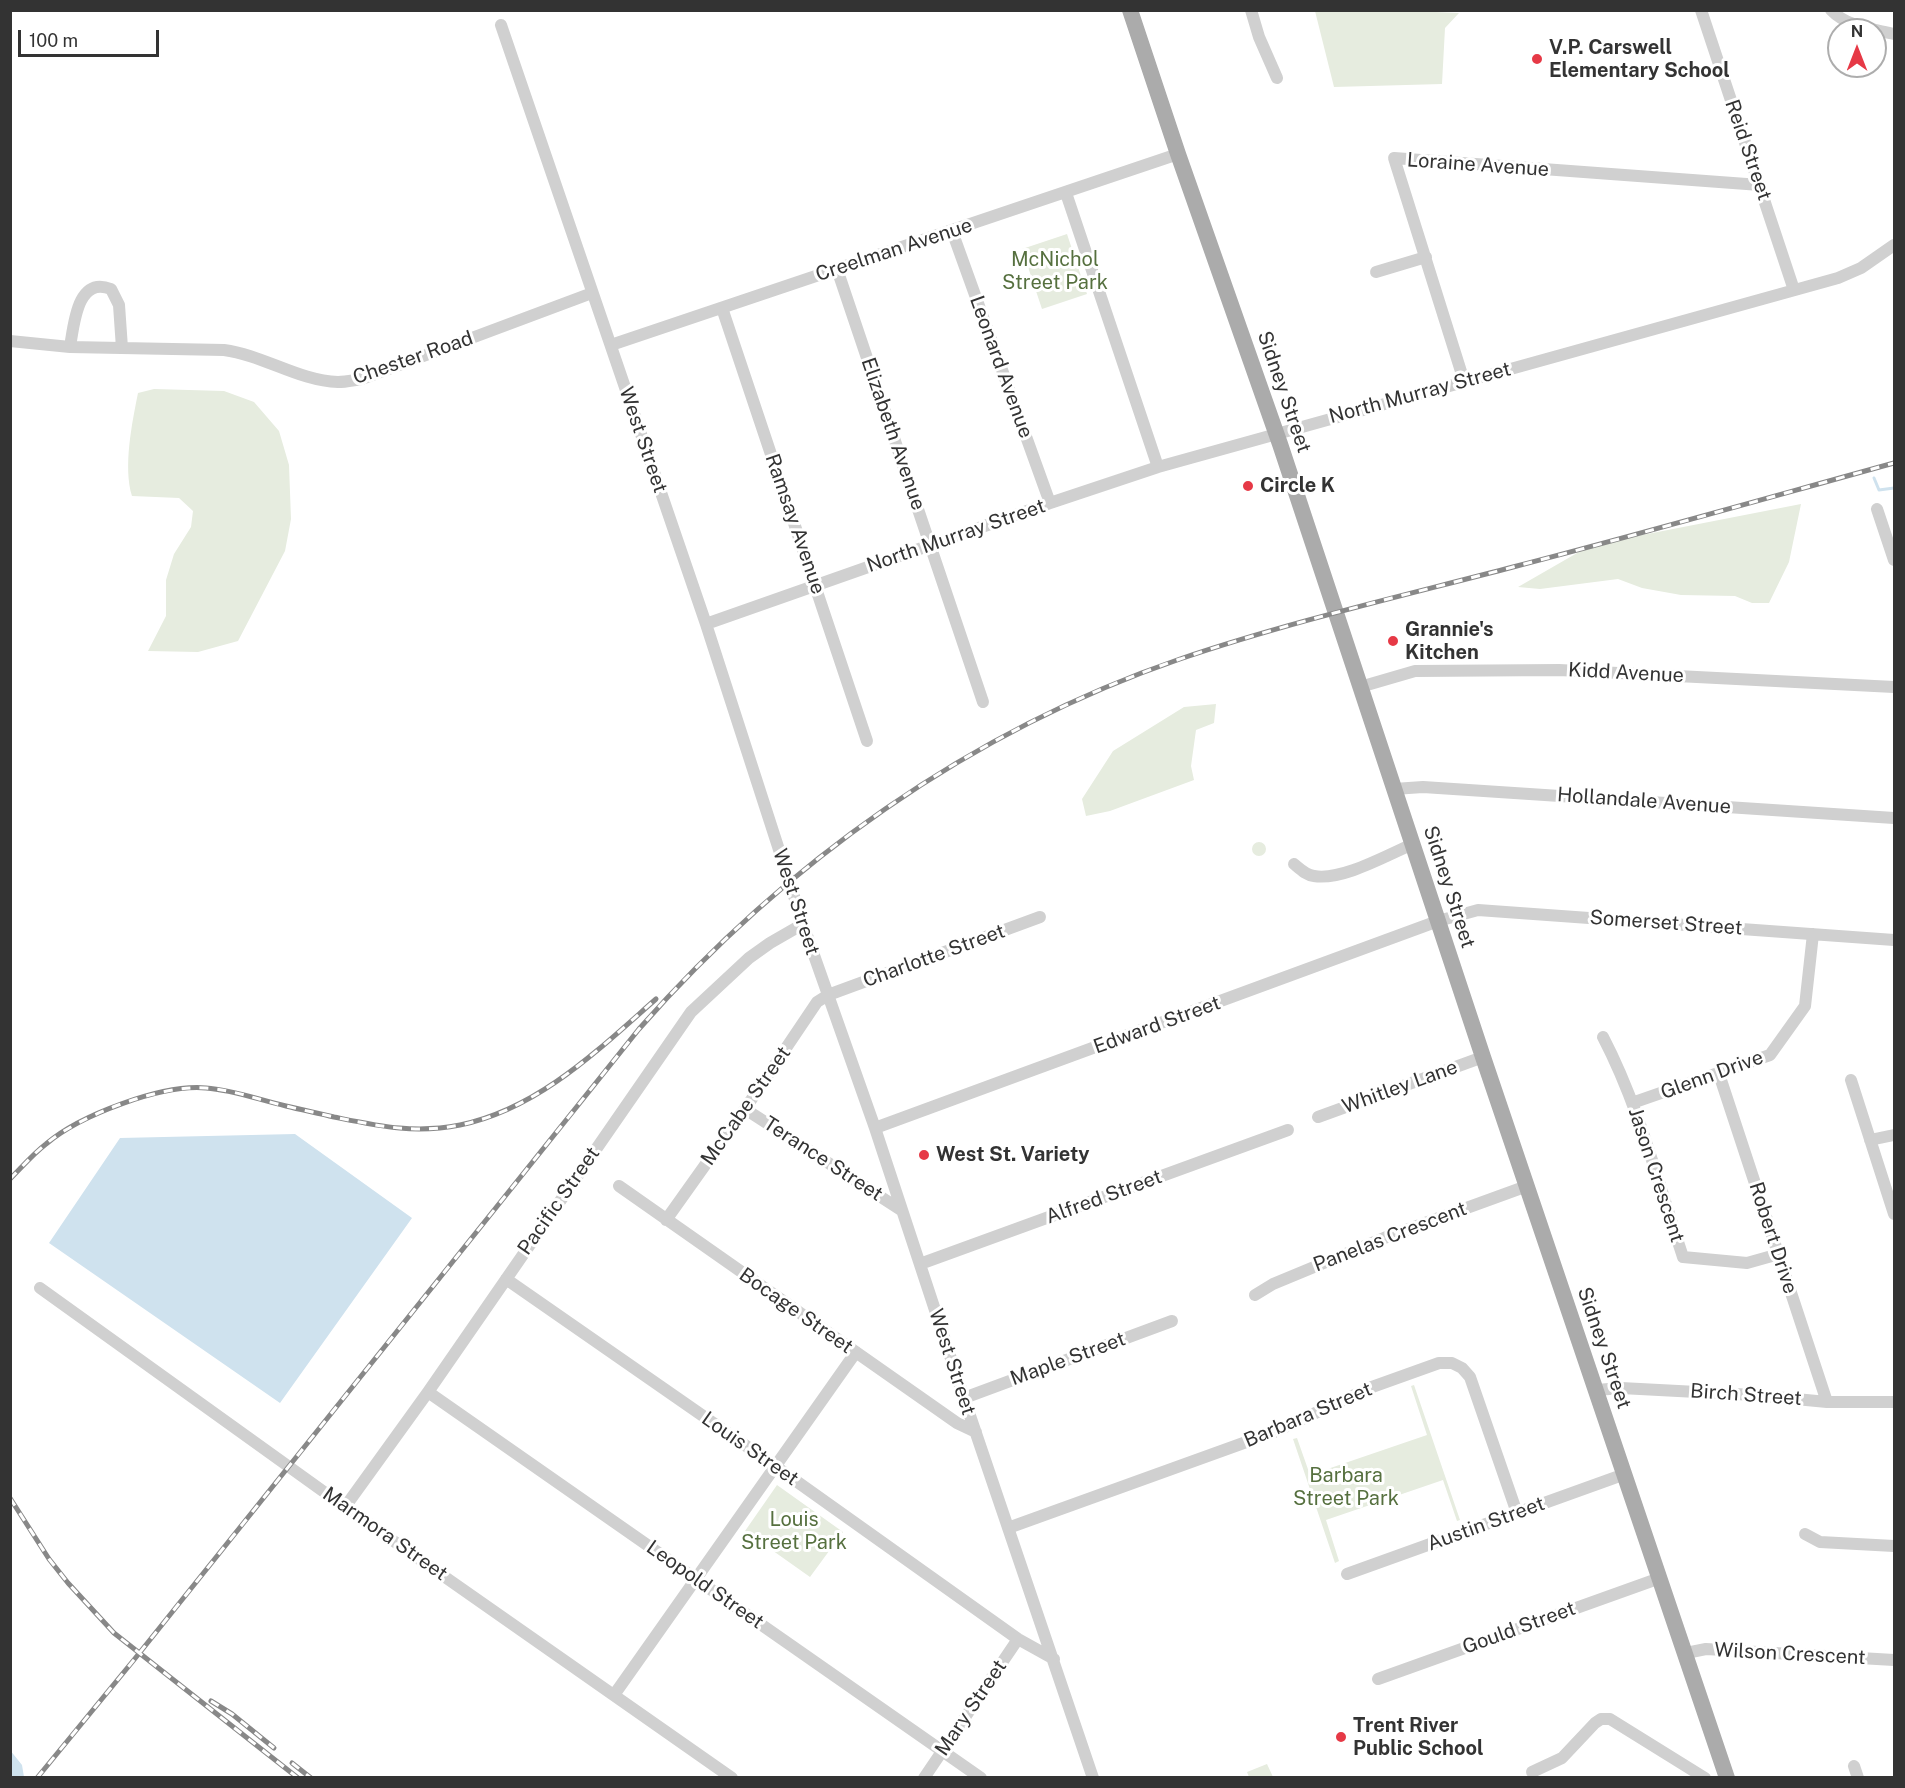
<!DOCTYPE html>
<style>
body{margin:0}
#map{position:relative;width:1905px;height:1788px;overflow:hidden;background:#fff;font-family:"Public Sans",sans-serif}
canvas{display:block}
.frame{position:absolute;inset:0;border:12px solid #333;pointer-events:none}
.north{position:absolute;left:1827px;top:18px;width:60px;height:60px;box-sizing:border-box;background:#fff;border:2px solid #adadad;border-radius:50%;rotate:0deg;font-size:16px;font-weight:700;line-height:24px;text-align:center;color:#333}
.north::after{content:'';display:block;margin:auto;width:21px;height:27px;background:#e63946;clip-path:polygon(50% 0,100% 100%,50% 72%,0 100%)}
.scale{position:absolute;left:18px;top:30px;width:141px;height:27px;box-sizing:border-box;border:3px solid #333;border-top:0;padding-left:8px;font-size:18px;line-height:21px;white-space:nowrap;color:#333;-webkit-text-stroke:4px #fff;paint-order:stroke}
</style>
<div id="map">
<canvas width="1905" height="1788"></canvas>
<div class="frame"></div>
<div class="north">N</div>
<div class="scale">100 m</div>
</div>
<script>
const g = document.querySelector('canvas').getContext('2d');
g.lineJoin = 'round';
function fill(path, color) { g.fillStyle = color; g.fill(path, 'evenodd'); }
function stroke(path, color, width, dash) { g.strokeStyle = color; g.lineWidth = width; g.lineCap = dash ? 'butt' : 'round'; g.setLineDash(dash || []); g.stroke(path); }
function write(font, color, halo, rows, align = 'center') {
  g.font = font + ' "Public Sans",sans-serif'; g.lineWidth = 6; g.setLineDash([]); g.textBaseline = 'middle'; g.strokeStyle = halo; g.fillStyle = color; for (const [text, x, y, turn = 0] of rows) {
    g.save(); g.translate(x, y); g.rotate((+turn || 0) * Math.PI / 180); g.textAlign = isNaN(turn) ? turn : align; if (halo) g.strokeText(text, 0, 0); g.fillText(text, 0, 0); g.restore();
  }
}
fill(new Path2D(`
 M1412 11 1459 13 1445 28 1442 84 1334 87 1315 11Z
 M1067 234 1087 294 1042 309 1022 249Z
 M154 389 224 391 254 402 279 431 289 465 291 519 285 551 238 641 198 652 148 651 166 616V580L174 554 191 527 193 511 179 498 132 496C123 467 132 423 138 393Z
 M1801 504 1789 562 1769 603H1752L1735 596 1681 595 1642 588 1618 579 1540 589 1518 587 1591 545Z
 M1216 704 1214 723 1196 730 1191 766 1194 780 1110 811 1086 816 1082 799 1113 751 1184 707Z
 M1252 849a7 7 0 1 1 14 0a7 7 0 1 1-14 0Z
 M1414 1385 1460 1520 1457 1521 1443 1480 1326 1520 1339 1561 1335 1563 1293 1439 1297 1438 1310 1475 1427 1435 1411 1386Z
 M777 1485 843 1532 810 1577 745 1531Z
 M1267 1764 1273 1777H1249L1247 1772Z`), '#e6ecdf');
fill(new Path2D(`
 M295 1134 412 1218 280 1403 49 1243 120 1138Z
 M10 1750 22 1765 24 1777H11Z`), '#cfe2ee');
stroke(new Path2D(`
 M1874 478 1879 490 1894 488`), '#cfe2ee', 3);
stroke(new Path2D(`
 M1251 10 1259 37 1277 78
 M1701 10 1794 290
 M1831 10C1847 27 1873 29 1894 34
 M501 25 706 624 803 924 875 1128 964 1398 1093 1778
 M1066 193 1158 467
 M952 231 1050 503
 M837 269 983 702
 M1376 272 1426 257
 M722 308 867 741
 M10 341 70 347 224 350C263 355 299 381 338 382 346 382 354 380 362 379L592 293
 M611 345 1178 154
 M70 347C74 324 77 276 111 289L119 305 122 348
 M1464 381 1394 158 1760 185
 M1877 509 1894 560
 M706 624 1050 503 1158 467 1838 278 1861 268 1894 245
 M1360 687 1415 671 1559 670 1894 687
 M1394 789 1423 787 1894 818
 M1294 864C1300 869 1306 875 1314 876 1342 881 1387 855 1413 844
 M1603 1037C1639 1106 1658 1183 1683 1257L1747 1263 1779 1254
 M1719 1074 1827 1402
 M1851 1080 1894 1214
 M1632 1103 1770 1055 1805 1006 1813 934
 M745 1109 901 1210
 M1318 1117 1483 1057
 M875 1128 1438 921 1478 910 1894 940
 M1870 1140 1894 1135
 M619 1186 957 1423 976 1432
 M666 1220 745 1109 817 1002 828 995 1040 917
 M920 1264 1288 1130
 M506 1279 775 1466 1018 1639 1054 1659
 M40 1288 345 1507 732 1778
 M1255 1295 1273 1284 1384 1238 1527 1186
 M1597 1390 1621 1388 1754 1395 1827 1402H1894
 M428 1392 981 1778
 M964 1398 1172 1321
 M345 1507 428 1392 691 1012 749 958 770 943 803 924
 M1008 1528 1274 1432 1372 1387 1439 1363H1452L1462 1368 1470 1377 1517 1513
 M1805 1534 1820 1542 1894 1546
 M1347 1574 1625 1474
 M1686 1653 1706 1649 1894 1660
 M1378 1679 1660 1578
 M614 1695 856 1352
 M1854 1766 1858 1778
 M1532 1772 1562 1758 1595 1723 1601 1719H1610L1705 1778
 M924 1778 1018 1639`), '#d0d0d0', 12);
stroke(new Path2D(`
 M1130 10 1178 154 1280 444 1483 1057 1727 1778`), '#ababab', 16);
const rail = new Path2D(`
 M10 1179C22 1167 33 1154 46 1144 80 1115 162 1084 206 1088 234 1090 259 1100 286 1106 302 1110 318 1113 334 1117 379 1126 414 1134 460 1125 538 1109 598 1050 656 999
 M10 1498 49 1559 68 1583 114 1633 298 1778
 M211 1701 232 1714 274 1748
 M292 1763 311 1778
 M37 1778 133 1661 639 1029C785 863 970 731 1180 659 1289 622 1402 596 1513 567 1641 534 1767 498 1894 463`);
stroke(rail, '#888', 5);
stroke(rail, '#fff', 3, [9]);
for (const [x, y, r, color] of [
 [1537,59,6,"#e63946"],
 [1248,486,6,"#e63946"],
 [1393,641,6,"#e63946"],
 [924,1155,6,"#e63946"],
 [1341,1737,6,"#e63946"]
]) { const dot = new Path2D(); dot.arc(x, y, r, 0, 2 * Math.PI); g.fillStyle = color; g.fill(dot); stroke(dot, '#fff', 2); }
write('bold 20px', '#333', '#fff', [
 ["V.P. Carswell",1549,48],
 ["Elementary School",1549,71],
 ["Circle K",1260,486],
 ["Grannie's",1405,630],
 ["Kitchen",1405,653],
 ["West St. Variety",936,1155],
 ["Trent River",1353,1726],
 ["Public School",1353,1749]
], 'left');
write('20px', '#333', '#fff', [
 ["Reid Street",1748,150,71],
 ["Loraine Avenue",1478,165,4],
 ["Creelman Avenue",894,250,-18],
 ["Chester Road",413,358,-19],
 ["Leonard Avenue",1001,367,70],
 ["Sidney Street",1284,392,71],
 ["North Murray Street",1420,393,-15],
 ["Elizabeth Avenue",893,434,71],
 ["West Street",643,440,71],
 ["Ramsay Avenue",795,524,71],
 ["North Murray Street",956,536,-19],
 ["Kidd Avenue",1626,673,3],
 ["Hollandale Avenue",1644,801,4],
 ["Sidney Street",1449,887,72],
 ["West Street",796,902,72],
 ["Somerset Street",1666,923,4],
 ["Charlotte Street",934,956,-20],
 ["Edward Street",1157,1025,-20],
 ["Glenn Drive",1712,1075,-20],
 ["Whitley Lane",1400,1087,-20],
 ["McCabe Street",746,1106,-55],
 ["Terance Street",823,1159,33],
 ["Jason Crescent",1656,1175,72],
 ["Alfred Street",1104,1197,-20],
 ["Pacific Street",559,1201,-55],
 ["Panelas Crescent",1390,1237,-21],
 ["Robert Drive",1773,1238,72],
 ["Bocage Street",796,1311,35],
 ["Sidney Street",1604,1348,71],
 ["Maple Street",1068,1359,-20],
 ["West Street",952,1362,72],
 ["Birch Street",1746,1395,4],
 ["Barbara Street",1308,1415,-23],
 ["Louis Street",750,1449,35],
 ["Austin Street",1486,1524,-20],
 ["Marmora Street",385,1534,35],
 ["Leopold Street",705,1585,35],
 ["Gould Street",1519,1628,-20],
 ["Wilson Crescent",1790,1654,3],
 ["Mary Street",971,1708,-56]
]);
write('20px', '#56703f', '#fff', [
 ["McNichol",1055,260],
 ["Street Park",1055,283],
 ["Barbara",1346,1476],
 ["Street Park",1346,1499],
 ["Louis",794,1520],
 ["Street Park",794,1543]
]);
</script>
